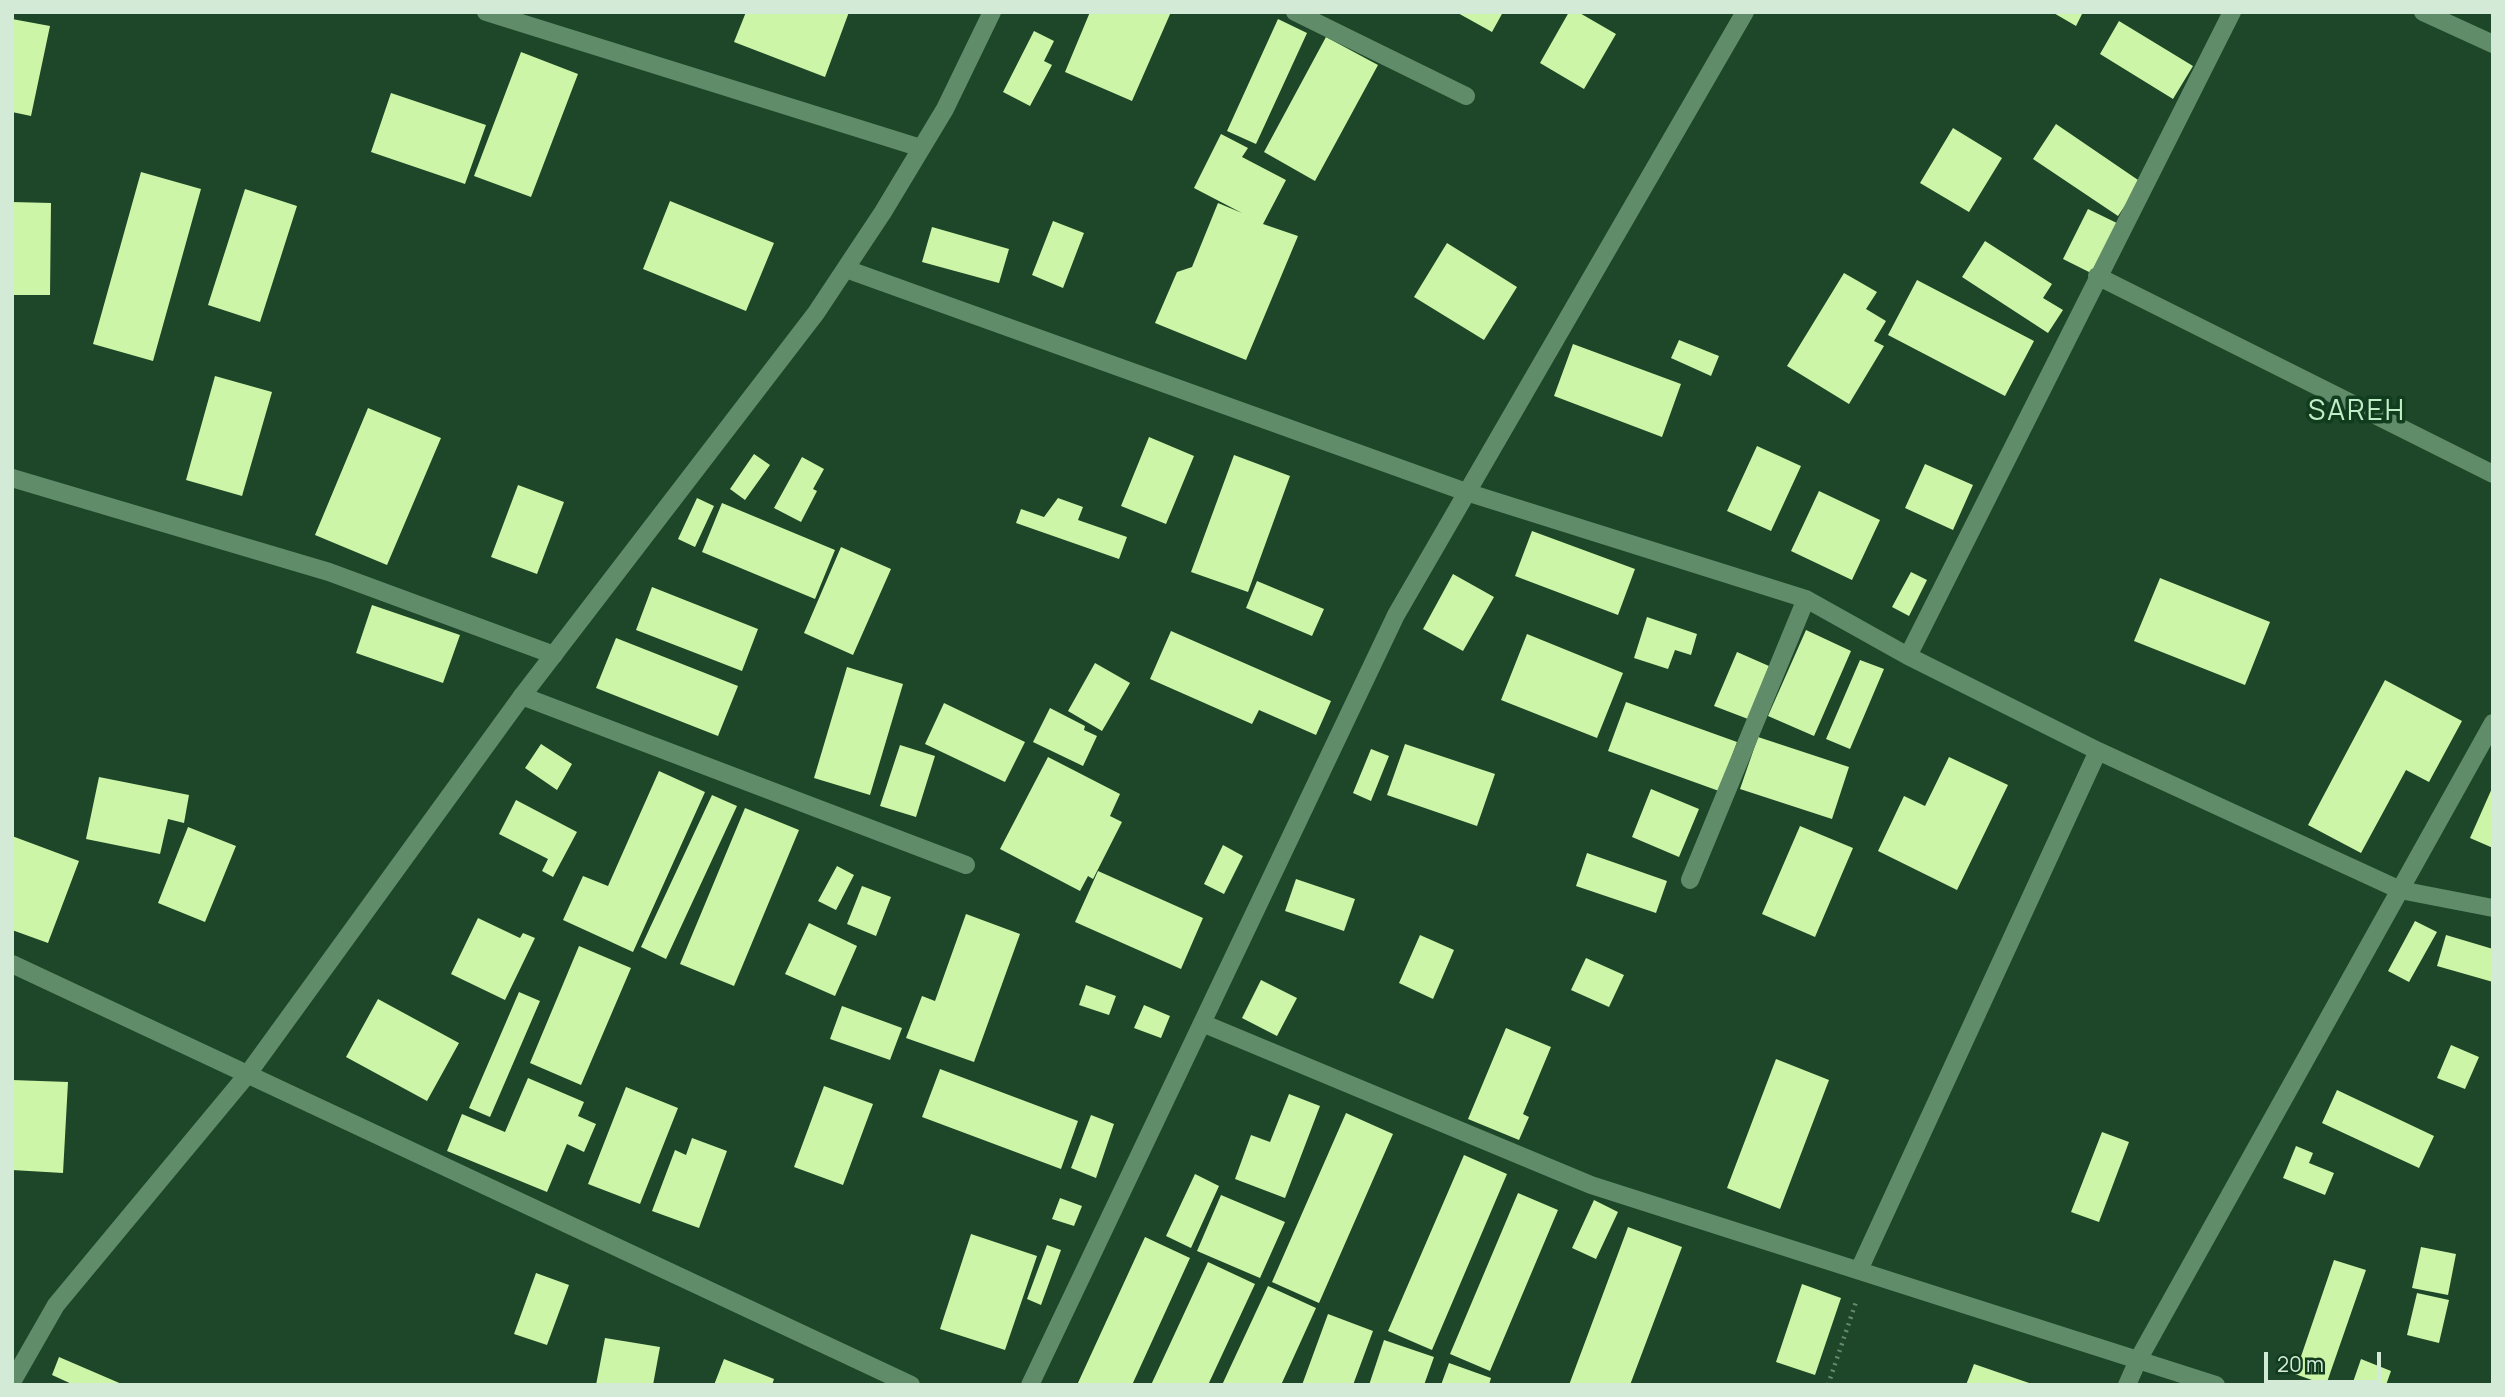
<!DOCTYPE html>
<style>
body{margin:0}
#map{position:relative;width:2505px;height:1397px;overflow:hidden;background:#1d4728;font-family:Manrope,sans-serif}
canvas{display:block}
.frame{position:absolute;inset:0;border:14px solid #d3ead6;pointer-events:none}
.scale{position:absolute;left:2264px;top:1352px;width:117px;height:32px;box-sizing:border-box;border:4px solid #d3ead6;border-top:0;padding-left:9px;font-size:21px;line-height:24px;white-space:nowrap;color:#d3ead6;-webkit-text-stroke:5px #113c1e;paint-order:stroke}
</style>
<div id="map">
<canvas width="2505" height="1397"></canvas>
<div class="frame"></div>
<div class="scale">20 m</div>
</div>
<script>
const g = document.querySelector('canvas').getContext('2d');
g.lineJoin = 'round';
function fill(path, color) { g.fillStyle = color; g.fill(path, 'evenodd'); }
function stroke(path, color, width, dash) { g.strokeStyle = color; g.lineWidth = width; g.lineCap = dash ? 'butt' : 'round'; g.setLineDash(dash || []); g.stroke(path); }
function write(font, color, halo, rows, align = 'center') {
  g.font = font + ' Manrope,sans-serif'; g.lineWidth = 7; g.setLineDash([]); g.textBaseline = 'middle'; g.strokeStyle = halo; g.fillStyle = color; for (const [text, x, y, turn = 0] of rows) {
    g.save(); g.translate(x, y); g.rotate((+turn || 0) * Math.PI / 180); g.textAlign = isNaN(turn) ? turn : align; if (halo) g.strokeText(text, 0, 0); g.fillText(text, 0, 0); g.restore();
  }
}
fill(new Path2D(`
 M746 12H849L825 77 734 42Z
 M1090 12H1171L1132 101 1065 72Z
 M1456 12H1503L1492 32Z
 M1569 12H1578L1616 34 1584 89 1540 63Z
 M2052 12H2083L2076 26Z
 M12 19 50 26 31 116 12 112Z
 M1278 19 1307 33 1256 144 1227 131Z
 M2119 21 2193 66 2173 99 2100 54Z
 M1034 31 1054 41 1044 61 1052 65 1030 106 1003 92Z
 M1326 37 1378 65 1315 181 1264 152Z
 M521 52 578 74 531 197 474 176Z
 M391 93 486 125 465 184 371 152Z
 M2056 124 2141 182 2118 216 2033 159Z
 M1953 128 2002 158 1969 212 1920 183Z
 M1221 134 1248 148 1242 157 1286 180 1263 224 1298 236 1246 360 1155 323 1177 272 1192 267 1218 203 1242 213 1194 188Z
 M141 172 201 189 153 361 93 344Z
 M245 189 297 206 260 322 208 305Z
 M670 201 774 243 746 311 643 269Z
 M12 202 51 203 50 295H12Z
 M2088 209 2123 226 2097 276 2063 259Z
 M1053 221 1084 233 1063 288 1032 275Z
 M932 227 1009 249 999 283 922 262Z
 M1985 241 2052 284 2043 298 2063 310 2048 333 1962 277Z
 M1447 243 1517 287 1484 340 1414 297Z
 M1844 273 1877 292 1866 309 1886 321 1874 341 1884 346 1849 404 1787 366Z
 M1917 280 2034 341 2005 396 1888 335Z
 M1679 340 1719 356 1711 376 1671 358Z
 M1573 344 1681 384 1662 437 1554 396Z
 M215 376 272 392 242 496 186 480Z
 M368 408 441 438 387 565 315 535Z
 M1149 437 1194 456 1166 524 1121 506Z
 M1757 446 1801 466 1771 531 1727 511Z
 M754 454 770 465 745 500 730 489Z
 M1234 455 1290 476 1248 592 1191 572Z
 M802 457 824 469 813 489 817 491 801 522 774 508Z
 M1925 464 1973 485 1953 530 1905 508Z
 M518 485 564 502 537 574 491 557Z
 M1819 491 1880 520 1852 580 1791 551Z
 M697 498 714 506 695 547 678 539Z
 M1058 498 1083 507 1078 520 1127 537 1119 559 1016 523 1021 509 1044 517Z
 M722 503 835 550 815 599 702 552Z
 M1532 531 1635 569 1618 615 1515 576Z
 M841 547 891 569 853 655 804 633Z
 M1911 572 1927 580 1909 616 1892 607Z
 M1453 574 1494 597 1463 651 1423 629Z
 M2160 578 2270 622 2245 685 2134 641Z
 M1257 581 1324 609 1312 636 1246 608Z
 M652 587 758 629 742 671 636 630Z
 M372 605 460 635 443 683 356 653Z
 M1647 617 1697 634 1691 655 1675 650 1668 669 1634 658Z
 M1806 630 1851 651 1814 736 1768 716Z
 M1171 631 1331 701 1316 735 1259 710 1252 724 1150 679Z
 M1527 634 1623 673 1597 738 1501 700Z
 M616 638 738 686 718 736 596 688Z
 M1737 652 1769 666 1748 719 1714 706Z
 M1860 660 1884 669 1850 749 1826 739Z
 M1095 663 1130 683 1102 731 1068 711Z
 M847 667 903 684 870 795 814 778Z
 M2385 680 2462 721 2429 782 2406 770 2361 853 2308 825Z
 M1626 702 1737 742 1719 791 1608 751Z
 M944 703 1025 742 1005 782 925 744Z
 M1050 708 1085 726 1084 730 1097 736 1083 766 1033 742Z
 M1758 737 1849 767 1832 819 1740 789Z
 M541 744 572 764 557 790 525 768Z
 M1405 744 1495 774 1477 826 1387 795Z
 M900 745 935 756 916 817 880 806Z
 M1371 749 1389 756 1371 801 1353 793Z
 M1048 757 1120 794 1110 816 1122 822 1093 879 1088 876 1080 891 1000 849Z
 M1949 757 2008 785 1957 890 1878 851 1904 796 1925 806Z
 M659 771 705 792 633 952 563 920 583 876 608 886Z
 M99 777 189 795 184 823 168 819 160 854 86 839Z
 M2493 786V848L2470 838Z
 M1651 789 1699 809 1679 857 1632 837Z
 M712 795 737 806 666 959 641 947Z
 M516 800 577 832 553 877 542 871 548 859 499 834Z
 M745 808 799 830 734 986 680 964Z
 M1800 826 1853 848 1815 937 1762 914Z
 M188 827 236 846 205 922 158 903Z
 M12 836 79 861 48 943 12 930Z
 M1223 845 1243 856 1224 894 1204 884Z
 M1587 853 1667 881 1656 913 1576 886Z
 M837 866 854 875 836 910 818 901Z
 M1098 871 1203 918 1181 969 1075 922Z
 M1296 879 1355 899 1344 931 1285 911Z
 M862 886 891 897 876 936 847 924Z
 M966 914 1020 934 974 1062 906 1038 922 996 935 1001Z
 M478 918 520 938 523 933 535 938 505 1000 451 974Z
 M2415 921 2437 932 2409 982 2388 971Z
 M809 923 857 946 835 996 785 974Z
 M1420 935 1454 950 1433 999 1399 983Z
 M2446 935 2493 949V982L2437 966Z
 M579 946 631 968 581 1085 530 1063Z
 M1586 958 1624 975 1609 1007 1571 990Z
 M1261 980 1297 998 1277 1036 1242 1018Z
 M1086 985 1116 996 1109 1015 1079 1005Z
 M519 992 540 1001 490 1117 469 1108Z
 M378 999 459 1043 427 1101 346 1057Z
 M1144 1005 1170 1016 1161 1038 1134 1028Z
 M842 1006 902 1028 890 1060 830 1039Z
 M1506 1028 1551 1047 1523 1114 1529 1117 1519 1140 1468 1119Z
 M2451 1045 2479 1057 2465 1089 2437 1078Z
 M1776 1059 1829 1080 1780 1209 1727 1188Z
 M940 1069 1078 1121 1061 1169 922 1117Z
 M528 1078 584 1102 578 1116 596 1124 584 1152 567 1144 547 1192 447 1151 462 1114 505 1132Z
 M12 1080 68 1082 63 1173 12 1170Z
 M824 1086 873 1104 843 1185 794 1167Z
 M626 1087 678 1108 640 1204 588 1184Z
 M2337 1090 2434 1136 2419 1168 2322 1123Z
 M1289 1094 1320 1106 1285 1198 1235 1179 1251 1135 1270 1142Z
 M1346 1113 1393 1134 1319 1303 1272 1282Z
 M1091 1115 1114 1124 1096 1178 1071 1168Z
 M2102 1132 2129 1142 2099 1222 2071 1212Z
 M692 1138 727 1151 699 1228 652 1211 675 1150 686 1155Z
 M2296 1146 2313 1153 2309 1163 2334 1173 2325 1195 2283 1178Z
 M1464 1155 1507 1174 1432 1350 1388 1331Z
 M1195 1174 1219 1186 1191 1248 1166 1236Z
 M1518 1193 1558 1210 1490 1371 1450 1354Z
 M1221 1195 1285 1222 1260 1278 1197 1251Z
 M1060 1198 1082 1206 1074 1226 1052 1219Z
 M1594 1200 1618 1212 1596 1259 1572 1248Z
 M1628 1227 1682 1247 1630 1385H1569Z
 M971 1234 1037 1256 1005 1350 940 1329Z
 M1145 1237 1190 1258 1132 1385H1077Z
 M1047 1245 1061 1250 1041 1305 1027 1299Z
 M2421 1247 2456 1254 2448 1295 2412 1288Z
 M2334 1260 2366 1270 2326 1385 2295 1374Z
 M1208 1262 1255 1284 1208 1385H1151Z
 M536 1273 569 1285 547 1345 514 1334Z
 M1802 1284 1841 1298 1815 1375 1776 1362Z
 M1268 1286 1316 1308 1281 1385H1222Z
 M2417 1293 2449 1300 2439 1343 2407 1335Z
 M1328 1314 1373 1331 1353 1385H1302Z
 M605 1338 660 1347 653 1385H596Z
 M1384 1340 1434 1357 1424 1385H1369Z
 M59 1357 124 1385H74L52 1375Z
 M724 1359 774 1379 772 1385H714Z
 M2361 1359 2391 1371 2386 1385H2352Z
 M1449 1363 1491 1378 1489 1385H1441Z
 M1974 1364 2032 1384V1385H1966Z`), '#cdf5a7');
stroke(new Path2D(`
 M1828 1385 1857 1299`), '#67896f', 4.5, [2, 5]);
stroke(new Path2D(`
 M486 12 921 148
 M1295 12 1466 96
 M2423 12 2493 44
 M846 269 1466 492 1806 599 1908 656 2098 751 2400 890 2493 908
 M2097 276 2493 474
 M12 478 329 572 554 655
 M1908 656 2232 12
 M522 696 966 865
 M1690 880 1806 599
 M12 964 911 1385
 M1202 1023 1591 1185 2216 1385
 M1859 1270 2098 751
 M1030 1385 1396 615 1745 12
 M2127 1385 2138 1360 2493 723`), '#608c69', 18);
stroke(new Path2D(`
 M12 1382 56 1305 247 1075 522 696 816 313 883 212 945 109 992 12`), '#608c69', 18);
g.letterSpacing = '2px';
write('28px', '#bfeec7', '#113c1e', [
 ["SAREH",2357,412]
]);
g.letterSpacing = '0px';
</script>
